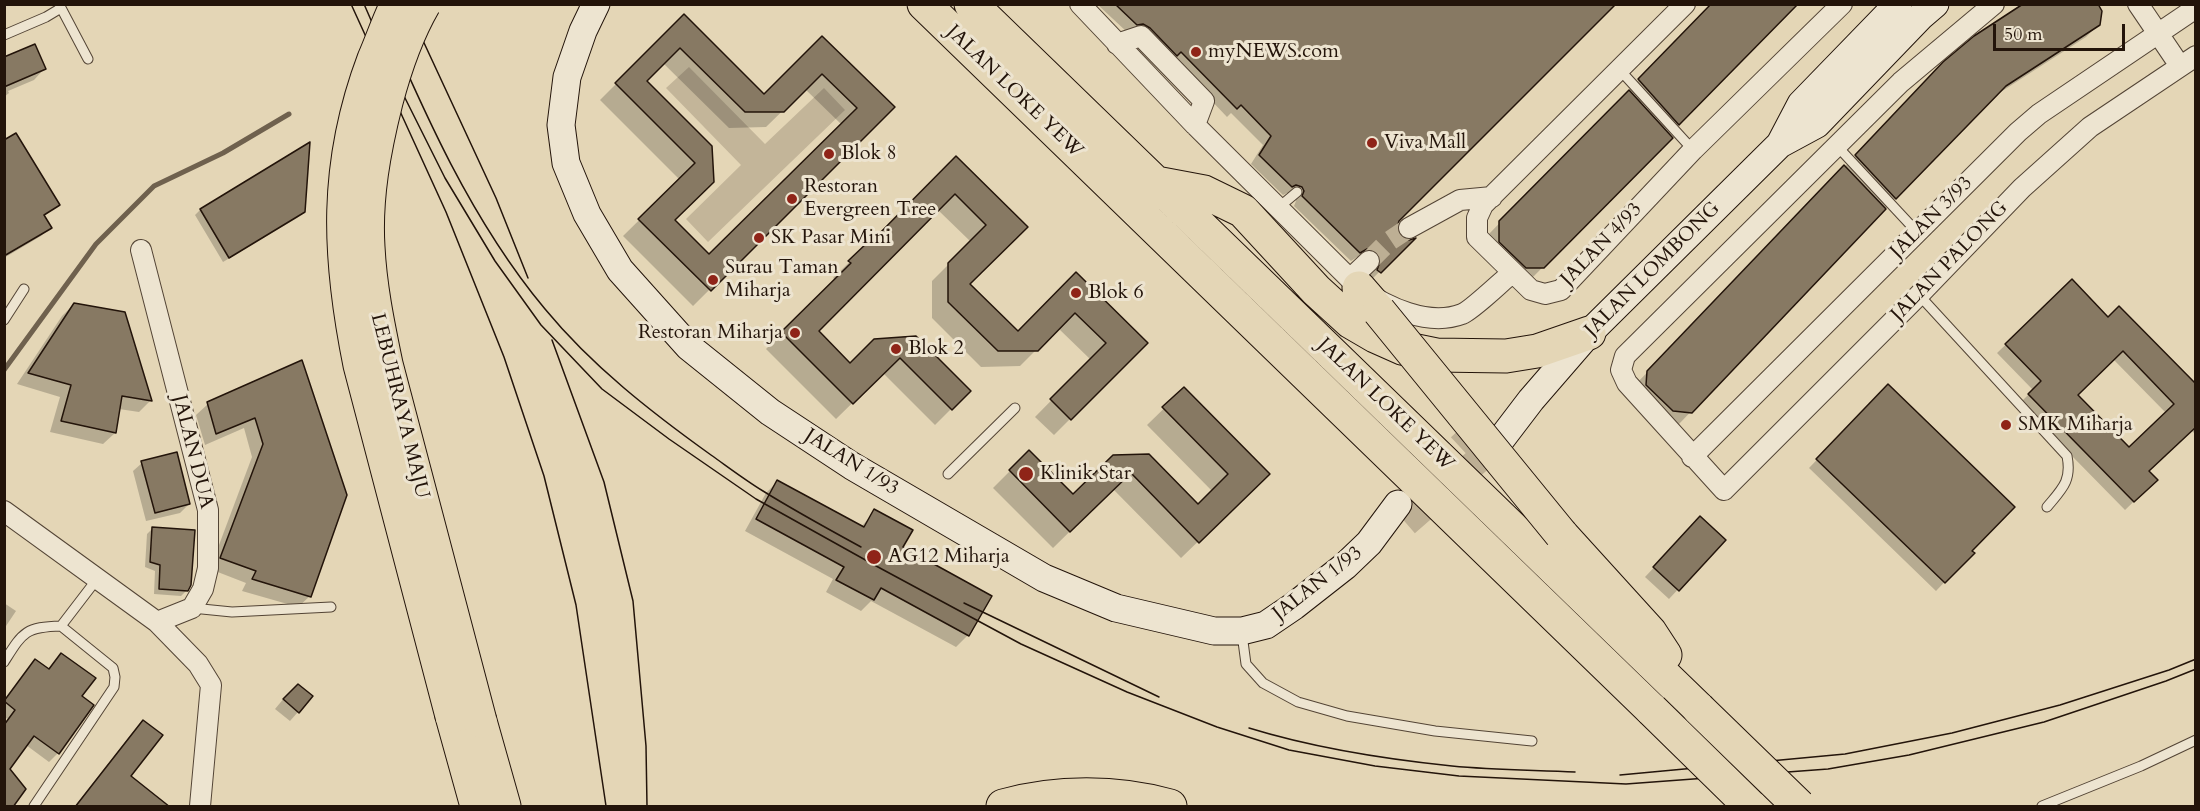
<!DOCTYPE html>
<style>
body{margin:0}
#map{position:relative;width:2200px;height:811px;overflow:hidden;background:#e4d6b6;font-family:Cardo,serif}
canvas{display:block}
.frame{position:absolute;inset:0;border:6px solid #23140a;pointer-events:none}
.scale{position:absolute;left:1993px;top:24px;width:132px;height:27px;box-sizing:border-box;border:3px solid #23140a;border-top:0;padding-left:8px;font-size:18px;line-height:21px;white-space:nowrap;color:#23140a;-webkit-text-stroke:4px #ede4d0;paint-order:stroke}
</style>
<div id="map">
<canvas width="2200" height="811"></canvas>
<div class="frame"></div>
<div class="scale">50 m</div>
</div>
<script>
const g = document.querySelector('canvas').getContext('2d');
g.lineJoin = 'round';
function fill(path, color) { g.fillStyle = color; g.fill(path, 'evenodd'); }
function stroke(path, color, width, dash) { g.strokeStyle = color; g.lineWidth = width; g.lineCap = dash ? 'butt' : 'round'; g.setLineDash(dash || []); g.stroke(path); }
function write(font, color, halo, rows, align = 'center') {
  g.font = font + ' Cardo,serif'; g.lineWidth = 6; g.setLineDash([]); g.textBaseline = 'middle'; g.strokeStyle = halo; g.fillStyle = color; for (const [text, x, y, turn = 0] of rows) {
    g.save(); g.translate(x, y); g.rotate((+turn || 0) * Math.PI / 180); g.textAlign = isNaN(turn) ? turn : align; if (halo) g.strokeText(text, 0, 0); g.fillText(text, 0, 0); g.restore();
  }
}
fill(new Path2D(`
 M689 67 765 144 824 88 845 110 708 242 686 219 741 165 666 88Z`), '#c3b599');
fill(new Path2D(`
 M1097 4H1614L1398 221 1395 229 1401 239 1411 241 1371 280 1369 279 1373 268 1369 261 1357 257 1351 261 1294 206 1296 201 1293 196 1287 193 1283 195 1251 164 1263 145 1231 113 1227 117 1172 59 1128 33Z
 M1712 4H1795L1668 135 1671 138 1531 279 1488 235Z
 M684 16 764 96 822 38 893 107 693 306 623 236 680 180 600 100ZM663 63 729 128 766 127 805 89 842 125 709 257 673 220 711 146 645 81Z
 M2098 25 2086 37 1993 97 1679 424 1661 422 1636 384 1932 76Z
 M4 58 44 69 34 80 8 91 9 93 4 97Z
 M4 141 58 205 43 217 50 228 41 236 4 258Z
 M956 158 1026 227 968 284 1018 333 1076 275 1146 343 1054 435 1035 417 1091 360 1058 328 1020 366 981 367 932 318V281L971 242 938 210 817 331 850 365 874 341 969 391 935 425 883 373 836 419 766 349 835 280 833 278 869 243 870 245Z
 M200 210 303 212 297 218 223 262 195 215Z
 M2071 282 2108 319 2196 386V435L2191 430 2148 472 2156 480 2125 510 2020 403 2033 390 1997 353ZM2113 359 2166 413 2129 449 2076 395Z
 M74 304 124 313 150 401 139 412 119 409 115 433 103 444 50 432 60 397 17 384 62 316Z
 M301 362 310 596 298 607 242 591 246 583 210 569 252 457 244 428 205 445 196 415 208 404Z
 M1888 386 1972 553 1936 591 1809 468Z
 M1184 389 1268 474 1181 558 1113 489 1053 548 993 488 1029 452 1073 496 1113 456 1198 506 1213 492 1147 425Z
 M142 463 189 504 180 513 146 521 133 471Z
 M777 482 861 527 875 511 901 548 990 596 968 635 956 647 871 601 861 611 826 592 833 579 745 531 766 493Z
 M1692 527 1724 540 1669 599 1645 577Z
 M153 528 187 590 181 596 154 594 155 571 145 567 147 534Z
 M4 603 16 611 4 629Z
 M61 655 58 753 49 762 26 745 8 769 4 806V724L8 719 4 717V700L35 661 48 670Z
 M285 697 298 712 290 721 275 709Z
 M143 722 129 776 157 806H75L132 733Z`), '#0003');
stroke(new Path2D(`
 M4 370 96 244 154 186 223 153 289 114`), '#6f614e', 5);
const building = new Path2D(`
 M1115 4H1616L1399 221 1397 228 1402 238 1409 240 1416 238 1381 273 1377 270 1381 259 1377 252 1367 249 1360 253 1302 196 1304 191 1302 187 1296 185 1292 187 1259 155 1271 136 1241 105 1237 109 1181 52 1177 56 1150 28 1143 24 1137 25Z
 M1711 4H1798L1679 125 1638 79Z
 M2023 4H2098L2102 11 2100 25 2006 86 1896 199 1855 155 1943 62 1974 36Z
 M684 14 764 94 822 36 895 107 711 291 638 219 695 163 615 83ZM680 48 745 112H784L822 74 857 108 709 254 675 220 714 182 712 146 647 81Z
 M35 44 46 69 4 87V57Z
 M1629 90 1673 138 1544 268H1526L1499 242V221Z
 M16 133 60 205 44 215 52 228 4 256V140Z
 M310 142 305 212 229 258 200 209Z
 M956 156 1028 227 970 284 1018 331 1076 272 1148 343 1071 420 1050 399 1106 343 1075 313 1038 351H998L948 302V263L986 225 955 194 819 331 850 363 874 339 916 336 971 391 952 410 900 358 853 404 781 332 851 263 848 261 869 241 870 243Z
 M1844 165 1886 209 1692 413 1673 411 1646 385 1647 371Z
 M2072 279 2108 317 2119 306 2196 384V427L2149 471 2158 480 2134 502 2028 394 2041 381 2005 344ZM2123 351 2174 404 2129 447 2078 395Z
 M74 303 125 312 152 401 122 396 116 433 61 421 71 385 28 373Z
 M302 360 347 495 311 597 252 579 256 571 220 558 263 444 255 418 216 434 207 402Z
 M1888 384 2015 507 1972 551 1975 553 1945 583 1816 459Z
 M1184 387 1270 474 1199 543 1131 473 1070 532 1009 470 1029 450 1073 494 1113 455 1149 454 1198 504 1228 474 1162 407Z
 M177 452 190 504 155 513 141 461Z
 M777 480 864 527 874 509 913 530 903 547 992 596 969 636 881 588 874 600 836 580 844 567 756 519Z
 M1700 516 1726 540 1679 591 1653 567Z
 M152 527 195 530 191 585 188 591 159 589 160 565 150 562Z
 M61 653 96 678 82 696 94 705 59 754 34 736 10 769 26 789 13 807H4V725L15 710 4 701 35 659 49 669Z
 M298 684 313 696 299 713 283 699Z
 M143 720 163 735 131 776 170 807H75Z`);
fill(building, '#877963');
stroke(building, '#23140a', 1.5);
stroke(new Path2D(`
 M1369 261 1388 242 1409 228`), '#bdaf94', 20, [20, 10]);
stroke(new Path2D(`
 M1430 475 1483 426
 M1406 523 1499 442`), '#bdaf94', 27, [27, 14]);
const lane = new Path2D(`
 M59 4 88 59
 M4 35 46 17 61 8
 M1619 69 1693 150
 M1837 146 1917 232
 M1278 208 1297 192
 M1919 295 2067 456C2072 481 2062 489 2047 507
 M4 320 24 289
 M948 474 1015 408
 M192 608 232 612 331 607
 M61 626 97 579
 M1242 634 1246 664 1263 683 1298 702 1347 716 1435 731 1532 741
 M4 662C23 632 25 627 61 626L113 668 115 677 114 687 34 806
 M2042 806 2141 766 2196 740`);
const street = new Path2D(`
 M1080 4 1195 125 1359 288C1387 307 1428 327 1462 314 1471 311 1502 281 1512 273
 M1685 4 1483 205 1477 218V237L1531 290 1545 294 1561 290 1693 150 1842 4
 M1994 4 1901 82 1625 356 1621 370 1627 383 1724 490 1919 295 2022 188 2090 127 2196 56
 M2138 4 2180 66
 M1117 44 1141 36 1204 101 1195 125
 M1409 228 1460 200 1492 197
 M141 250 208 510V568L203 589 192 608 157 622
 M1350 279 1369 261
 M1692 457 2018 132 2039 114 2196 8
 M4 511 157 622 198 664 211 685 200 806`);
const secondary = new Path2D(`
 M596 4 583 31 567 77 561 125 566 163 587 214 620 270 689 347 770 412 852 466 1044 578 1116 608 1214 631H1242L1266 625 1294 606 1345 566 1369 543 1398 504
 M1780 144 1801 104 1898 4
 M1499 442 1531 400 1589 333 1780 144 1817 124 1921 16 1935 4`);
const highway = new Path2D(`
 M924 4 1652 710
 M971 4 1699 709
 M1156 183 1204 192 1243 211 1316 290 1351 322 1375 336 1402 348 1436 355 1506 356 1537 351 1589 333
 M1359 288 1379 311
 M1561 534 1650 632 1665 655
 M452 716 477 806
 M480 721 504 806
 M1003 806C1056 791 1117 791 1170 806`);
stroke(lane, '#534435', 11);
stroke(street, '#534435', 22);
stroke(secondary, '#23140a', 29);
stroke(highway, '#23140a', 35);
stroke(lane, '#ede4d0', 9);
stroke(street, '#ede4d0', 20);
stroke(secondary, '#ede4d0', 27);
stroke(highway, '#e4d6b6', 33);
stroke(new Path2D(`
 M351 4 446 212 504 357 544 476 576 605 606 806
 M364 4 404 96 445 178 495 261 541 325 602 389 669 439 756 499 878 567 1021 644 1127 692 1217 727 1289 750 1375 766 1459 776 1626 784 1828 769 1909 755 2044 722 2166 681 2196 669
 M377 4C423 110 470 219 545 309 592 366 651 412 711 455 728 467 745 480 763 491 795 511 828 529 861 547
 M406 4 496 198 528 278
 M552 340 604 482 633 601 646 746 647 806
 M964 603 1159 697
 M1249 728C1314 748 1384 759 1452 766 1493 770 1534 770 1575 772
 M1620 775 1845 754 1952 733 2060 705 2169 670 2196 659`), '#23140a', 1.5);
const highwayBridge = new Path2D(`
 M397 4C388 22 382 41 374 59 334 165 338 256 360 365L452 716
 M424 4C406 35 395 68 386 102 374 150 365 198 368 247 370 287 378 325 386 364L480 721
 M1379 311 1561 534
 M1699 709 1799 806
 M1652 710 1750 806`);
stroke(highwayBridge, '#23140a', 35, []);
stroke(highwayBridge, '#e4d6b6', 33);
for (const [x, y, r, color] of [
 [1196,52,6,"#8f2418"],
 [1372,143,6,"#8f2418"],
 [829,154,6,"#8f2418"],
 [792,199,6,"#8f2418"],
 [759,238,6,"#8f2418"],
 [713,280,6,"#8f2418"],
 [1076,293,6,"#8f2418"],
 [795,333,6,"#8f2418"],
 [896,349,6,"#8f2418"],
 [2006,425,6,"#8f2418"],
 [1026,474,8,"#8f2418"],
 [874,557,8,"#8f2418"]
]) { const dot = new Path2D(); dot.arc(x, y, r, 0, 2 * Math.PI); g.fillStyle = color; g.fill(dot); stroke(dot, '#ede4d0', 2); }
write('20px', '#23140a', '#ede4d0', [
 ["myNEWS.com",1208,52],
 ["Viva Mall",1384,143],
 ["Blok 8",841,154],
 ["Restoran",804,187],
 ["Evergreen Tree",804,210],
 ["SK Pasar Mini",771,238],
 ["Surau Taman",725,268],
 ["Miharja",725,291],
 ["Blok 6",1088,293],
 ["Restoran Miharja",783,333,"right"],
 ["Blok 2",908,349],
 ["SMK Miharja",2018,425],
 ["Klinik Star",1040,474],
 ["AG12 Miharja",888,557]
], 'left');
write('20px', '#23140a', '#ede4d0', [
 ["JALAN LOKE YEW",1014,92,44],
 ["JALAN 3/93",1932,218,-45],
 ["JALAN 4/93",1602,245,-46],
 ["JALAN PALONG",1950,262,-46],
 ["JALAN LOMBONG",1653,270,-45],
 ["JALAN LOKE YEW",1385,405,44],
 ["LEBUHRAYA MAJU",399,406,76],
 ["JALAN DUA",192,452,76],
 ["JALAN 1/93",851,463,32],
 ["JALAN 1/93",1318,584,-38]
]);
</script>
